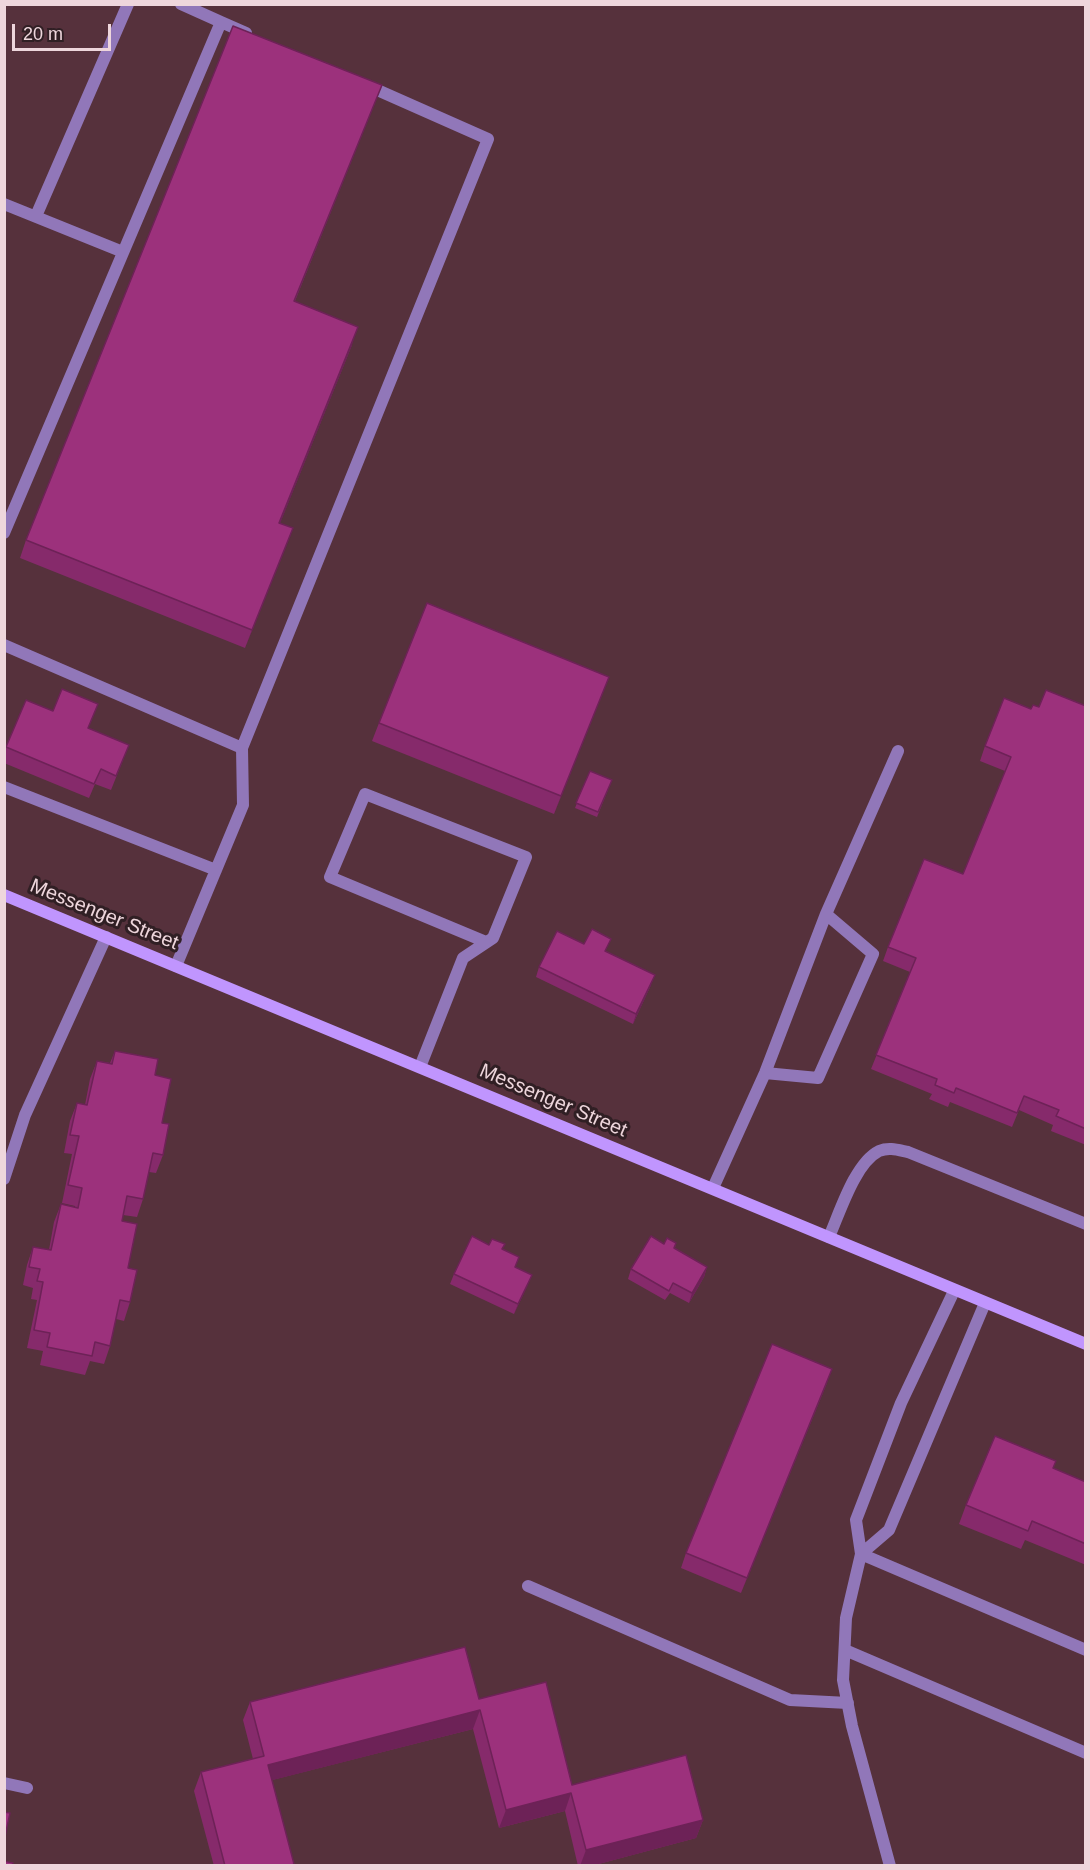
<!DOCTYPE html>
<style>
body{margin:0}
#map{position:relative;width:1090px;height:1870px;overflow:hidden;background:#56313c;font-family:Helvetica,sans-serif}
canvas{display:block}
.frame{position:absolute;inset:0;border:6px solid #eed6dc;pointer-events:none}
.scale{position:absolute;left:12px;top:24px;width:99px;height:27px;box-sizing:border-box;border:3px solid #eed6dc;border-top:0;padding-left:8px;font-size:18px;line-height:21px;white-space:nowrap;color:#eed6dc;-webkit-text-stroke:4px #301f24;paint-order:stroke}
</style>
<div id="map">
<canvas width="1090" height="1870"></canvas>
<div class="frame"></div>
<div class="scale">20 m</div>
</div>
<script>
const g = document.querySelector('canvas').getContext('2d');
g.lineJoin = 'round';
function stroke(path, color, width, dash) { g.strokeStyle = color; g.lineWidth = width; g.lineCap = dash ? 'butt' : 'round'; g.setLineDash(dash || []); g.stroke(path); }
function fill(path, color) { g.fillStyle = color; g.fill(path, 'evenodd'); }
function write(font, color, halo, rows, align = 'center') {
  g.font = font + ' Helvetica,sans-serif'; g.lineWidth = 6; g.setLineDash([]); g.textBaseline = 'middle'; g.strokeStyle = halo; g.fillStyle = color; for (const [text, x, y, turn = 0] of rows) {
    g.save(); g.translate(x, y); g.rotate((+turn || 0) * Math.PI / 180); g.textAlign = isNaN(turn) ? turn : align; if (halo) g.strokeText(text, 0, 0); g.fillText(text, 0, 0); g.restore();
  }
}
stroke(new Path2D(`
 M181 4 221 22
 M4 204 123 252
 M36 216 128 4
 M4 533 221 22 246 33
 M4 645 242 748 488 139 366 85
 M4 787 216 870
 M176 966 243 805 242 748
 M420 1067 463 958 493 938 526 857 365 794 330 877 486 942
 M765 1073 818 1078 873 954 826 914
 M713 1188 765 1073 826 914 898 751
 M829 1237C840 1212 855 1163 879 1151 889 1147 898 1150 908 1152L1086 1224
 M4 1783 27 1788`), '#9177b9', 12);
stroke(new Path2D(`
 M4 1179 25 1115 106 937
 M954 1291 901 1403 856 1520 861 1554 889 1530 985 1303
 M528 1586 790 1700 848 1703
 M845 1650 1086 1753
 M890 1866 852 1726 843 1680 846 1618 861 1554 1086 1650`), '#9177b9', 12);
stroke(new Path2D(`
 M4 895 1086 1344`), '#c095fe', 12);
fill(new Path2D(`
 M382 85 295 301 352 345 280 523 293 528 245 648 20 558 26 540Z
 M609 677 554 814 372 741 379 723Z
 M26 700 88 728 129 745 111 790 95 784 89 798 4 763V752Z
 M1086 706V1145L1051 1131 1053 1125 1019 1110 1012 1127 950 1102 948 1107 929 1099 932 1094 871 1069 910 972 883 961 888 947 963 874 1005 771 980 761 985 746 1031 709 1039 707Z
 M590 771 612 780 597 817 575 808Z
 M584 944 606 952 651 985 633 1024 536 977 539 967Z
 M115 1051 155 1075 162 1123 163 1155 156 1173 149 1172 143 1199 137 1217 123 1215 122 1221 128 1268 130 1302 124 1321 116 1319 110 1346 104 1364 90 1361 85 1375 40 1365 43 1351 27 1348 37 1300 31 1299 33 1288 23 1285 27 1265 33 1247 49 1250 54 1222 61 1204 75 1207V1206L62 1203 72 1154 64 1153 70 1121 77 1103 85 1105 90 1079 97 1061 110 1063Z
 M676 1243 675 1248 707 1267 704 1277 689 1303 670 1293 665 1300 628 1279 631 1269 664 1244Z
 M489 1245 503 1249 519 1257 515 1267 532 1275 514 1314 450 1284 454 1274Z
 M827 1383 741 1593 681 1568 686 1553Z
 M1053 1468 1086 1482V1565L1025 1540 1021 1549 959 1524 966 1505Z
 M479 1699 572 1785 703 1820 696 1838 591 1866H578L565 1811 499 1828 473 1729 272 1780 293 1866H214L194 1791 201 1772 253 1759 243 1720 250 1702Z`), '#862a6b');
fill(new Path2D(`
 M382 85 375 103 287 319 294 301Z
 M358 327 352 345 273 541 279 523Z
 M293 528 286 547 245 648 252 630Z
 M609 677 602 695 554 814 561 796Z
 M655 975 651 985 633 1024 636 1014Z
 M707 1267 704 1277 689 1303 692 1293Z
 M532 1275 528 1285 514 1314 518 1304Z
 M832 1369 827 1383 741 1593 747 1578Z
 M480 1710 473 1729 261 1783 268 1765Z
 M571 1793 565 1811 499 1828 506 1810Z
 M703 1820 696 1838 591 1866H580L586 1850Z`), '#6d2257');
const building = new Path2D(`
 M233 26 382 85 294 301 358 327 279 523 293 528 252 630 26 540Z
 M427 603 609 677 561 796 379 723Z
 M62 689 98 704 88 728 129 745 116 776 101 769 94 784 6 747 26 700 53 711Z
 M1046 690 1086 706V1129L1056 1116 1059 1110 1024 1096 1017 1113 956 1088 954 1093 935 1085 937 1079 876 1055 916 958 888 947 924 859 963 874 1011 757 985 746 1004 698 1031 709 1033 705 1039 707Z
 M590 771 612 780 598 812 576 803Z
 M592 929 611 939 605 951 655 975 636 1014 539 967 557 931 584 944Z
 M115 1051 158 1059 155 1075 171 1079 162 1123 169 1124 163 1155 153 1153 143 1199 127 1196 122 1221 137 1224 128 1268 137 1270 130 1302 120 1300 110 1346 95 1342 92 1356 47 1347 50 1333 34 1330 43 1282 37 1281 40 1269 29 1267 33 1247 51 1250 61 1204 78 1208 82 1188 68 1185 79 1136 70 1135 77 1103 87 1105 97 1061 112 1064Z
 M472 1236 489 1245 492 1239 505 1244 502 1249 519 1257 515 1267 532 1275 518 1304 454 1274Z
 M651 1236 664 1244 667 1238 676 1243 674 1248 707 1267 692 1293 673 1283 669 1291 631 1269Z
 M772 1344 832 1369 747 1578 686 1553Z
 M995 1436 1056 1461 1053 1468 1086 1482V1544L1032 1521 1028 1531 966 1505Z
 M465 1647 479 1699 546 1682 572 1785 686 1755 703 1820 586 1850 571 1793 506 1810 480 1710 268 1765 294 1864 290 1866H225L201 1772 264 1756 250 1702Z
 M4 1812 10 1813 4 1841Z
 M4 1861 13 1863 12 1866H4Z`);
fill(building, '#9c317c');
stroke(building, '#6d2257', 1.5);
write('20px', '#eed6dc', '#301f24', [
 ["Messenger Street",104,915,22],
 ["Messenger Street",553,1101,23]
]);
</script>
